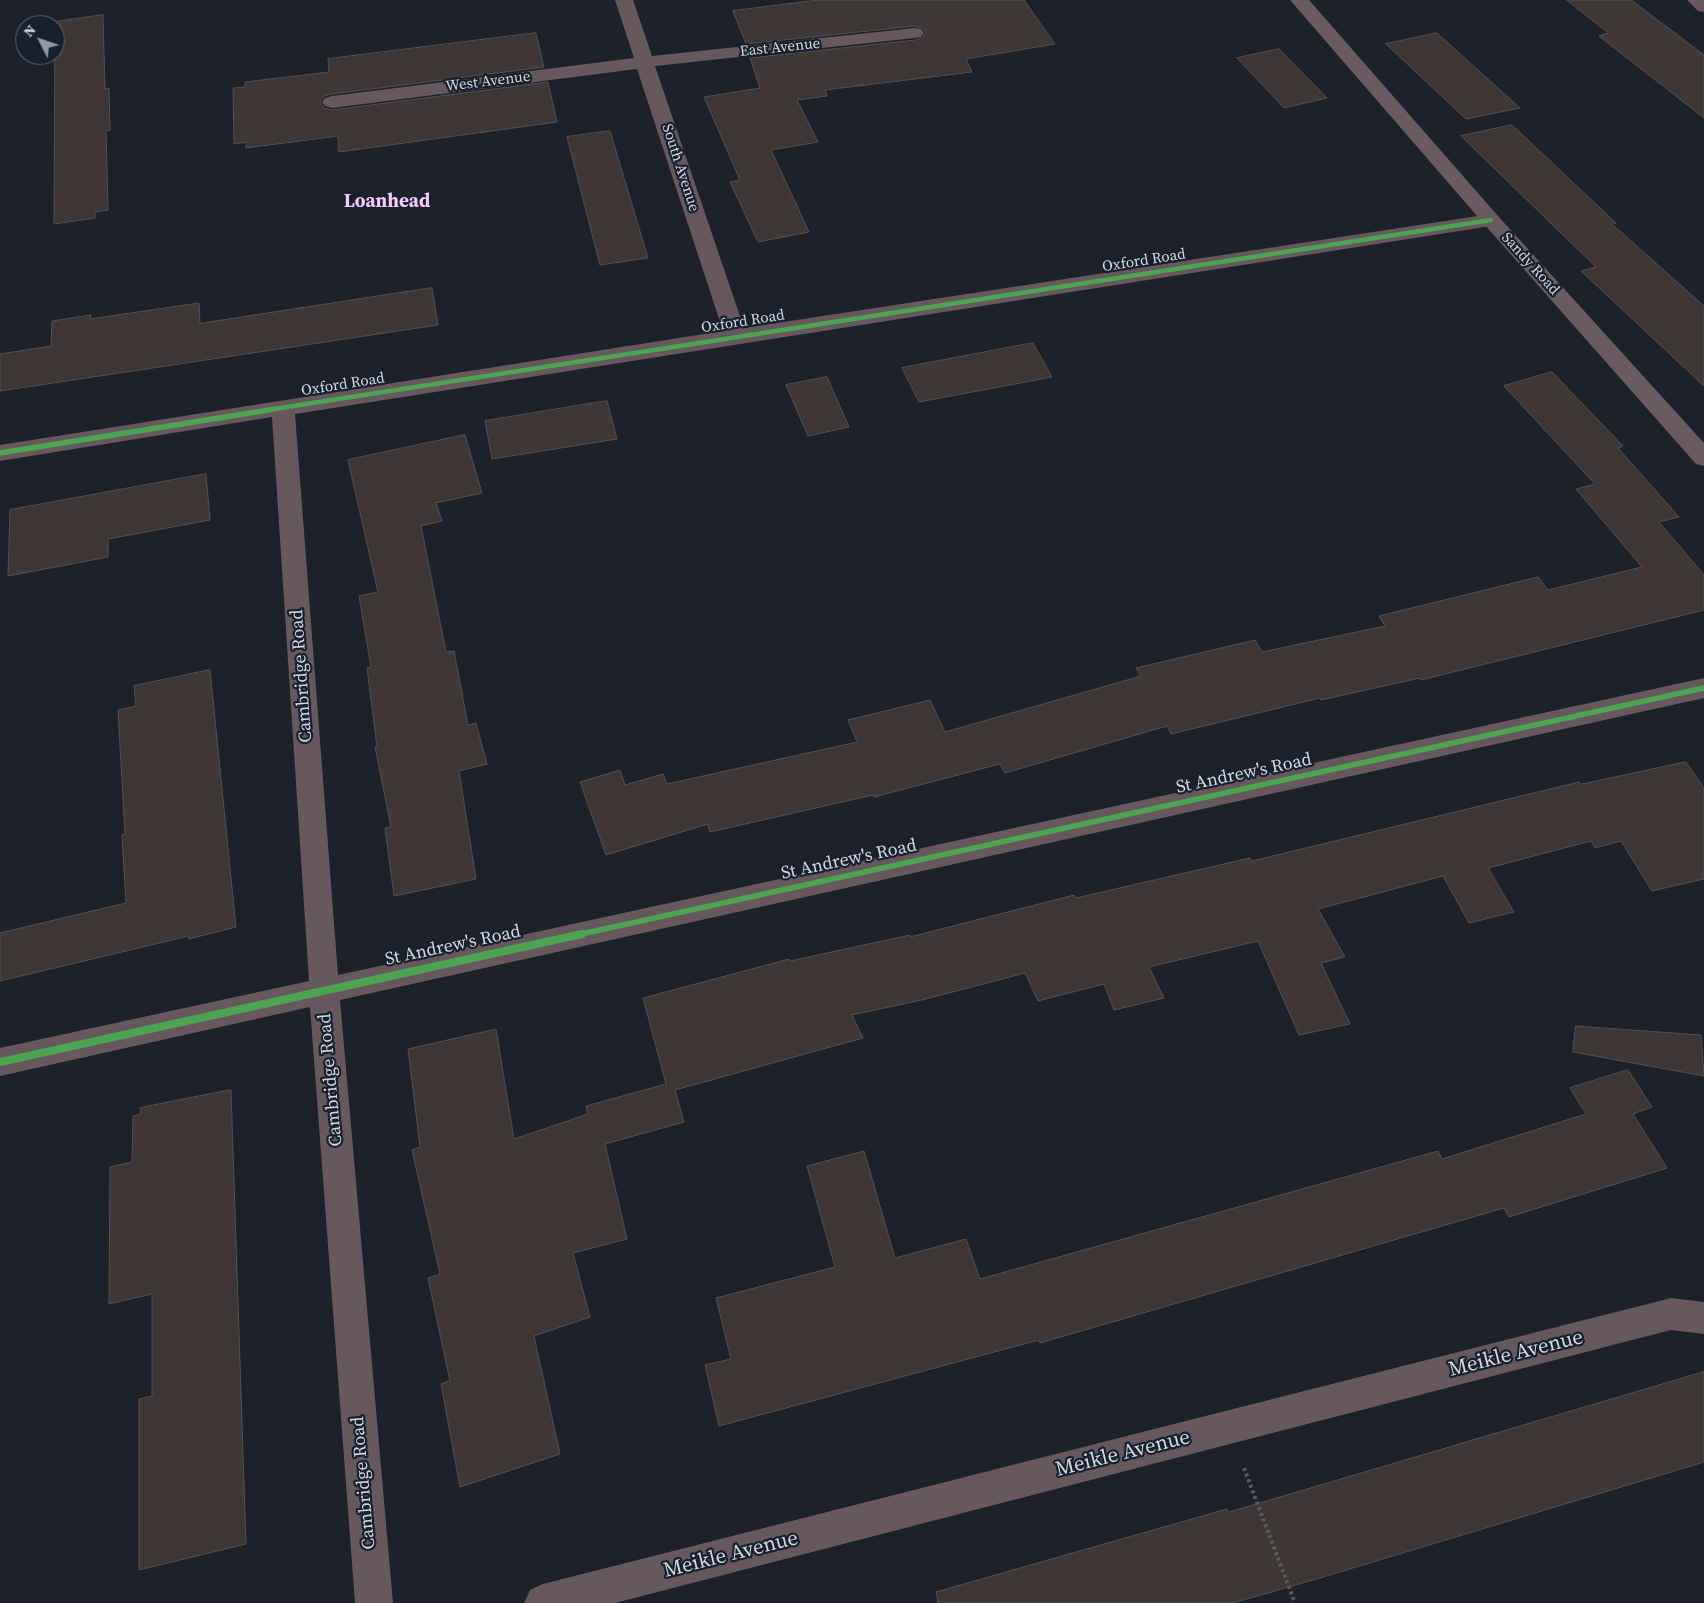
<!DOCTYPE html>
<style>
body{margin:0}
#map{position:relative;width:1704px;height:1603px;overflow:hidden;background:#1d2129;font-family:"Source Serif 4",serif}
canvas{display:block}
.north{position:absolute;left:15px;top:15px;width:50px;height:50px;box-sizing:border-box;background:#18202e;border:1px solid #636a76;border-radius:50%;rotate:311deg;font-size:14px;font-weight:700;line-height:20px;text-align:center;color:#d3d9e3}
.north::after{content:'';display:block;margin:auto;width:18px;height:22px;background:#9399a2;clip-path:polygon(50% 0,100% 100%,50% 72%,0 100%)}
</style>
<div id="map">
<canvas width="1704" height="1603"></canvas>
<div class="north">N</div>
</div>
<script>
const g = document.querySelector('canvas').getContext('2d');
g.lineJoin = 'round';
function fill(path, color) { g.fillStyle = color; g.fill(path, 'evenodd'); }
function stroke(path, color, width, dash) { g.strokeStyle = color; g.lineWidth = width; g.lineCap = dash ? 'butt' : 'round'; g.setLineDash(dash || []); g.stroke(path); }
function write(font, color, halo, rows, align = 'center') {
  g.font = font + ' "Source Serif 4",serif'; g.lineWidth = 4.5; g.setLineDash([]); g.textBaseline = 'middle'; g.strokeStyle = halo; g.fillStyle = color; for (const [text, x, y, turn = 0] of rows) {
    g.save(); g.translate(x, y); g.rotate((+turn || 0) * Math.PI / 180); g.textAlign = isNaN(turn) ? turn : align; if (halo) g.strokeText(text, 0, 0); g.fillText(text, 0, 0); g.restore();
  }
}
const building = new Path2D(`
 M818 0H1024L1055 44 966 59 972 72 825 90 827 96 797 100 818 142 771 150 809 232 758 242 730 182 740 180 704 97 760 88 750 58 915 40 922 38 926 33 922 28 915 26 746 44 733 11Z
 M1567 0H1631L1704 55V118L1599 36 1608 33Z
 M103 15 105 89 109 88 110 130 106 131 108 210 95 212V218L54 224 55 22Z
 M536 33 544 67 332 94 324 96 320 102 324 108 332 110 548 82 557 122 339 152 338 136 246 148V142L234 144 233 88 245 87V82L329 72 328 59Z
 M1437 33 1520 108 1466 119 1386 44Z
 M1279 49 1327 98 1284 108 1237 58Z
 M1512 125 1616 223 1612 224 1704 306V386L1581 271 1596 267 1461 136Z
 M610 131 648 258 600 265 567 137Z
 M432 288 438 325 0 391V354L51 346 52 321 91 315 90 319 199 303 200 323Z
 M1033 343 1052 377 919 402 902 368Z
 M1552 372 1623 446 1618 448 1679 517 1659 522 1704 575V610L1421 680 1420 678 1321 700 1320 698 1171 734 1167 726 1005 773 1000 764 874 797 873 795 710 832 708 824 606 855 580 782 620 770 625 785 663 774 667 784 857 742 848 720 930 700 945 732 1141 676 1136 668 1255 640 1262 652 1385 626 1379 616 1538 577 1548 590 1642 567 1576 489 1595 484 1504 386Z
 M827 377 849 427 808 436 786 385Z
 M607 401 617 439 492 459 485 421Z
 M465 435 482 493 436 503 442 521 421 526 446 652 454 651 468 725 476 723 487 764 459 771 476 879 394 896 385 828 391 827 375 747H377L367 668 371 667 359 596 378 592 348 460Z
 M206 474 210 520 108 539V557L8 576 10 510Z
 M210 670 236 927 189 939V936L0 981V933L126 903 122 835 125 834 118 710 136 706 134 686Z
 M1686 762 1704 788V879L1652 891 1621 841 1595 848 1591 841 1488 868 1514 912 1469 923 1443 876 1318 909 1345 957 1321 963 1350 1024 1299 1035 1258 941 1149 967 1164 998 1114 1010 1104 984 1038 1001 1025 973 926 999 852 1015 863 1038 675 1090 684 1122 605 1144 627 1239 573 1253 590 1317 534 1336 560 1454 460 1487 441 1384 450 1381 428 1278 440 1274 412 1150 420 1147 408 1049 496 1029 514 1139 588 1114 586 1106 666 1084 643 998 789 959 790 961 910 935V937L1074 895 1076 898 1250 858 1252 861 1579 782 1581 784Z
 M1576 1026 1701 1035 1704 1076 1573 1052Z
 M1628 1070 1652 1107 1633 1114 1667 1168 1509 1217 1504 1208 1040 1343 1039 1340 719 1426 705 1365 731 1359 716 1298 835 1267 807 1166 864 1151 895 1258 966 1239 980 1279 1438 1151 1442 1159 1586 1114 1570 1088Z
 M231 1090 246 1544 139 1570V1399L152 1396V1294L109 1304 110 1167 132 1162 133 1116 141 1114 140 1108Z
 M1704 1372V1462L1320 1578 1233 1603H938L936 1592 1227 1509 1228 1512Z`);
fill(building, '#3f3636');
stroke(building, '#535154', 1);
stroke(new Path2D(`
 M1244 1468 1295 1603`), '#5f595f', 4, [3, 3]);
fill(new Path2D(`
 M615 0H633L652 56 915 28 921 29 924 33 921 37 915 38 655 66 744 328 1491 214 1498 216 1501 220 1498 224 1491 226 295 414 338 975 1704 678V698L340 1000 393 1603H355L310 1007 0 1076V1048L309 981 272 417 0 461V445L723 331 637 69 332 108 325 106 322 102 325 98 332 96 634 58Z
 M1687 0H1704V12L1698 11Z
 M1671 1298 1704 1302V1334L1671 1330 615 1603H524L530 1590 543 1584Z`), '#66585c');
fill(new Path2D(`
 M1290 0H1309L1498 216 1704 443V466L1696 464 1484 224Z`), '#695b5f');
stroke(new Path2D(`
 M261 411 1491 220`), '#4ca352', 4.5);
stroke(new Path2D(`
 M0 453 269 410
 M577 935 1704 688`), '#4ca352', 5.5);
stroke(new Path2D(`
 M0 1062 582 934`), '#4ca352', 8);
write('15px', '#d3d9e3', '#18202e', [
 ["East Avenue",780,48,-6],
 ["West Avenue",488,82,-7],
 ["South Avenue",680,168,72],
 ["Oxford Road",1144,261,-9],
 ["Sandy Road",1530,264,48],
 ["Oxford Road",743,322,-9],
 ["Oxford Road",343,385,-9]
]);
write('18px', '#d3d9e3', '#18202e', [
 ["Cambridge Road",302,676,-94],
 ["St Andrew's Road",1244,774,-12],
 ["St Andrew's Road",849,860,-12],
 ["St Andrew's Road",453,946,-12],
 ["Cambridge Road",331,1080,-95],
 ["Cambridge Road",364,1483,-95]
]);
write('bold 19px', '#f6cafa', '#18202e', [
 ["Loanhead",387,202]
]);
write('21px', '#d3d9e3', '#18202e', [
 ["Meikle Avenue",1516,1354,-14],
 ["Meikle Avenue",1123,1454,-14],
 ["Meikle Avenue",731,1555,-14]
]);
</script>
